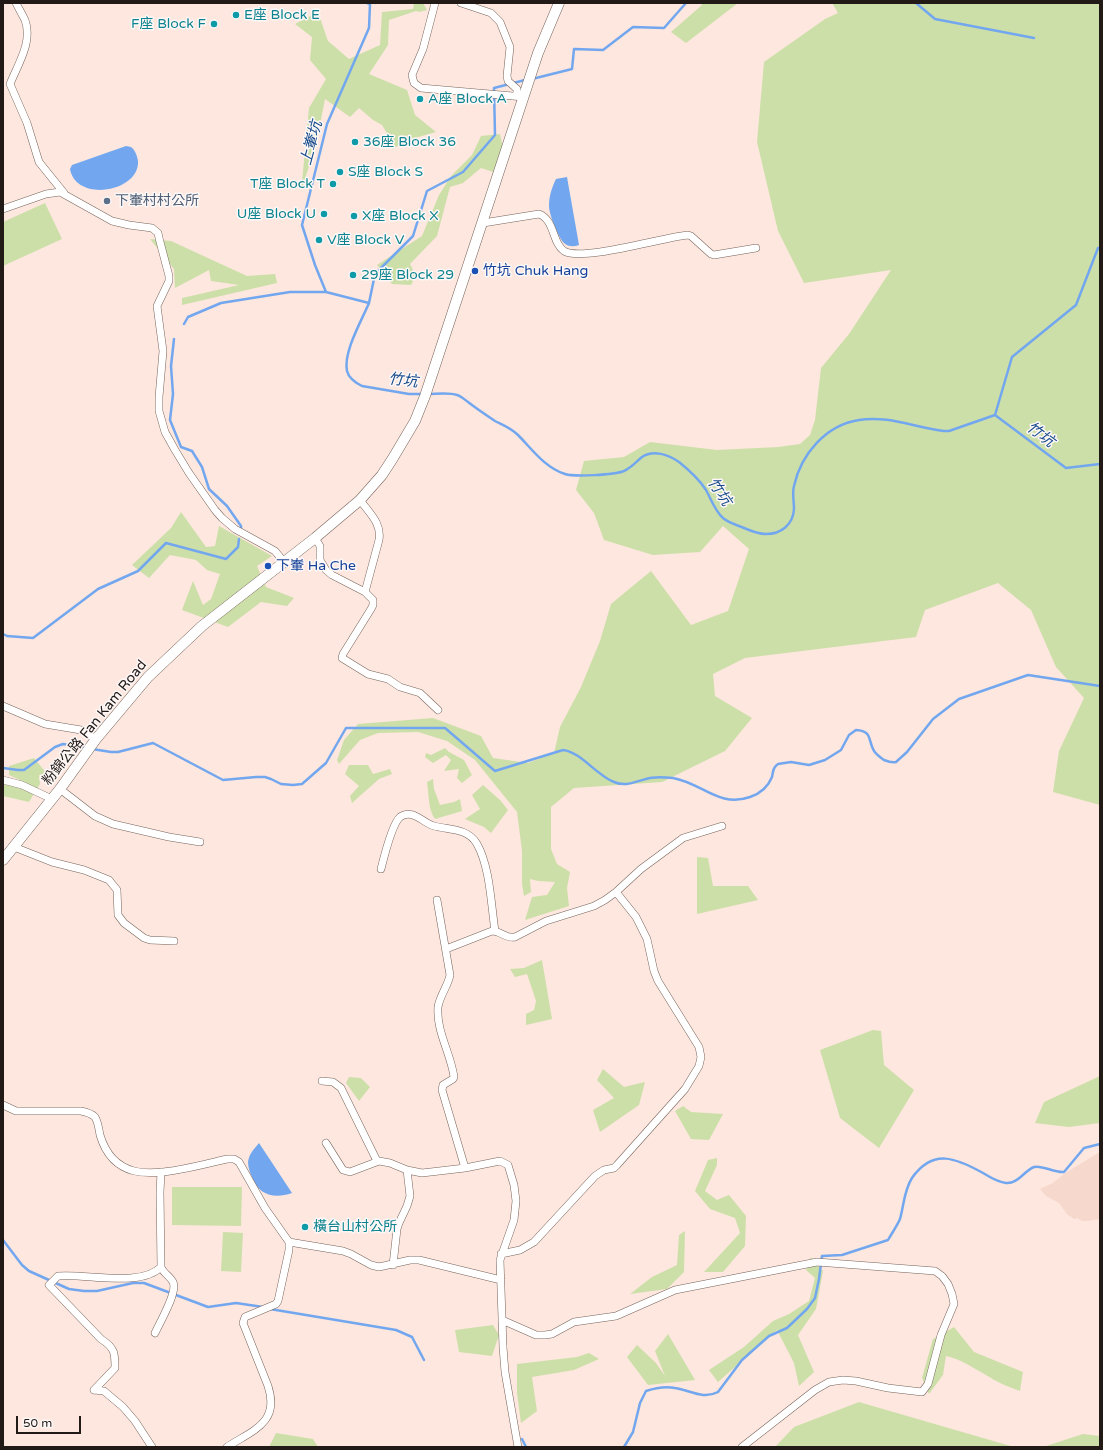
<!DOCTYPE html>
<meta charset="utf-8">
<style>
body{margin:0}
#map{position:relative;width:1103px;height:1450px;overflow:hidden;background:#fde7de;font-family:"Varela Round",sans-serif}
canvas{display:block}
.frame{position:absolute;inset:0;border:4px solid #221a17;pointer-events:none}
.scale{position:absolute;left:16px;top:1416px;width:65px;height:18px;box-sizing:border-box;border:2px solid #221a17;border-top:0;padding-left:5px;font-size:12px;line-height:14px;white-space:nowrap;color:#221a17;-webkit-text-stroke:3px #fdf8f7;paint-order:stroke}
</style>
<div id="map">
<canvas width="1103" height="1450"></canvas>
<div class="frame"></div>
<div class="scale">50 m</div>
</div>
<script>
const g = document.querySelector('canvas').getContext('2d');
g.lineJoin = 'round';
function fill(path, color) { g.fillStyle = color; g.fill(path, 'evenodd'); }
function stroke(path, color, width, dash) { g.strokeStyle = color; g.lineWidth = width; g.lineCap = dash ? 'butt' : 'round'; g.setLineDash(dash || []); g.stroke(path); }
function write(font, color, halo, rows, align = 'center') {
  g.font = font + ' "Varela Round","Noto Sans TC",sans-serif'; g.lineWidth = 3; g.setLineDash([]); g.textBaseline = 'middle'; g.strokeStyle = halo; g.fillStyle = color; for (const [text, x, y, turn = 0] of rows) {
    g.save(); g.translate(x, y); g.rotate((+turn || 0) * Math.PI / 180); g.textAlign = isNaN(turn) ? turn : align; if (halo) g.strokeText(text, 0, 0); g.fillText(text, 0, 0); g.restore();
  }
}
fill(new Path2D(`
 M1098 1153H1100V1219L1087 1221H1082L1077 1218 1074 1219 1067 1214 1059 1203 1046 1196 1040 1189 1053 1183 1064 1174Z`), '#f6d8cc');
fill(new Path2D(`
 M414 3H423L427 10 419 12 416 11 389 20 388 45 369 74 407 90 415 115 436 132 411 139 392 149 393 143 382 125 373 120 359 108 350 117 325 99 317 140 301 192 309 108 326 79 310 60 312 37 295 24 318 12 328 41 349 59 380 45 382 12 413 9Z
 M701 3H738L686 43 671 32 702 5Z
 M832 3H1100V805L1053 792 1059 751 1084 698 1056 667 1031 610 998 583 925 610 916 637 745 658 713 674 715 696 752 718 725 751 662 782 574 788 551 807V849L557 864 570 872 567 888 569 906 525 920 532 897 547 895 555 882 538 881 530 879 531 892 524 896 522 884V851L517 812 475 760 447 741 418 732 378 733 360 740 339 764 337 760 344 740 358 724 433 718 481 736 493 758 528 763 554 753 560 727 581 687 600 641 611 604 651 571 691 625 728 611 749 549 723 526 700 552 653 555 604 540 594 513 576 490 584 461 624 457 650 442 717 450 778 447 800 444 810 435 815 420 821 368 849 334 891 270 804 283 778 231 757 142 764 62 825 19 838 13Z
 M500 134 505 158 493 172 481 168 463 183 450 187 437 236 410 264 416 276 411 285 392 284 377 265 422 236 439 195 451 176 472 155 481 136Z
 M45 203 62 239 3 266V222Z
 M150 239 171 241 247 276 275 274 277 283 182 305V298L239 285 211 281 209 270 175 288 174 269Z
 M181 512 206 547 215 546 219 526 272 556 257 566 266 587 294 598 287 606 261 602 228 627 182 610 193 581 203 605 211 599 220 574 207 570 196 560 170 555 149 578 132 565 171 528Z
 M445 748 449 752 464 760 472 775 462 783 457 778 459 769 444 771 451 760 446 755 433 763 425 757 426 753 431 755Z
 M34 758 47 774 39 775 40 784 29 802 3 796V785H7L20 780 9 775V766Z
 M349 765H368L373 774 390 769 392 774 379 779 352 803 350 796 359 786 345 774Z
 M433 779 434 789 440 805 454 802 460 799 462 811 435 819C428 810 429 794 427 782Z
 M483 785 500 800 508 810 491 833 484 827 465 819 480 809 472 795Z
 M697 857 708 858 713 886H748L758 900 697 914Z
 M542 960 552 1019 526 1025V1014L534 1010 536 1001 527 974 515 977 510 969 524 968Z
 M873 1030 881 1031 884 1065 914 1090 879 1148 840 1118 820 1050Z
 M603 1069 624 1087 645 1082 639 1105 600 1132 593 1110 614 1098 597 1080Z
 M1100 1076V1123L1069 1127 1035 1123 1044 1102Z
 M349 1077 361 1078 370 1087 359 1101 346 1083Z
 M683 1106 691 1112 723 1114 709 1140 691 1139 675 1111Z
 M717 1158V1165L705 1191 717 1200 729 1195 746 1216 745 1246 723 1272H704L740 1233 735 1218 710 1209 695 1191 708 1160Z
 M172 1187H242L241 1226 172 1225Z
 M685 1231 684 1272 667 1289 630 1294 652 1277 677 1265 679 1235Z
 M223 1232 243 1233 241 1272 221 1271Z
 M811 1257 823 1271 816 1309 798 1335 814 1372 799 1386 794 1363 777 1330 718 1382 709 1370 744 1347 773 1321 789 1314 809 1301 815 1278 806 1270Z
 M493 1325 499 1335 492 1356 459 1352 455 1330Z
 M954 1327 974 1352 1023 1372 1020 1391C1008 1387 997 1382 986 1375 973 1368 961 1359 946 1356L943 1375 929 1394 922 1378 933 1339Z
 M668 1334 695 1380 648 1385 627 1357 637 1345 656 1363 665 1376 655 1351Z
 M589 1353 599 1359 574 1370 532 1377 537 1411 521 1423 517 1393V1364L577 1357Z
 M859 1402 1014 1447H775L794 1427Z
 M276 1433 313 1439 318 1447H269Z
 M1083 1434 1100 1436V1447H1043Z`), '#cddfa8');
fill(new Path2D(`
 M126 146 131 147C135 150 137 155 138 161 140 192 76 203 70 169L72 165Z
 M567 177 579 245C574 247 568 247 564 243 558 237 549 214 549 206 549 196 552 187 556 179Z
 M259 1143 292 1193C275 1199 259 1196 252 1177 250 1173 248 1167 248 1162 249 1154 254 1149 259 1143Z`), '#72a7ef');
stroke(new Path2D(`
 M916 3 935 19 1034 38
 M532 79 572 69 574 49 603 50 633 27 664 28 686 3
 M326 292 315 265 302 225 327 124 369 28 370 4 367 3
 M369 303C362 320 343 352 347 371 349 379 356 383 362 386L409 394H423
 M184 324 188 317 221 303 290 292H326L369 303 375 274 413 236 427 191 463 172 495 135 494 88 525 80
 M174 339 171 366 173 394 170 420 181 447 192 451 202 467 209 489 227 506 241 526V530
 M428 394C436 394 449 392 457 395 461 396 465 400 468 402 477 409 486 415 495 421 503 425 511 428 518 435 531 448 545 468 565 474 574 477 614 475 624 471 631 468 636 462 642 457 653 449 669 455 679 462 689 470 699 479 706 490 711 499 715 511 723 518 729 523 737 525 744 528 751 531 758 534 766 534 781 534 793 525 794 509 794 501 792 493 794 486 801 454 826 425 859 420 888 415 916 428 944 431H949L995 415 1066 468 1100 464
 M995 415 1012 357 1076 305 1098 248H1100
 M3 634 7 636 33 638 98 589 138 571 166 543 226 559 238 547 239 539
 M92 749 111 752H118L153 743 223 780 256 777H265L271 779 281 784 293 785 302 784 326 763 346 728H445L495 771 563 750C581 752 596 775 614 782 626 787 634 782 646 779 654 776 664 777 673 778 702 783 719 808 750 797 759 794 768 787 772 777 773 772 773 767 778 764L791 762 809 765 825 760 841 750 849 735 856 730C872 731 868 739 873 749 875 754 880 757 884 760 889 762 892 763 896 762L907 752 933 719 959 699 1028 675 1100 686
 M3 768 18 770H24L55 747 63 744 87 748
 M3 1240 22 1265 29 1271 69 1289 84 1291H97L133 1283H144L208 1307 236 1303 263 1307
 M270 1309 396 1330 412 1337 424 1360
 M522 1439 526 1447
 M624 1447 633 1432 640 1403 646 1391C655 1388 665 1386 675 1388 690 1390 703 1400 718 1392L742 1360 769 1336 787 1328 807 1309 815 1298 819 1279 822 1256 842 1255 888 1240C892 1233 897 1226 900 1219 904 1205 904 1190 912 1178 933 1148 956 1158 983 1173 990 1177 997 1182 1006 1183 1018 1184 1024 1171 1034 1167 1043 1165 1054 1173 1064 1172L1084 1148 1100 1144`), '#72a7ef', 2.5);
const minor = new Path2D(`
 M16 3C19 9 22 14 25 20 33 42 18 64 10 84L27 123 39 162 64 193
 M435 3 423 49 412 75 414 83 421 88 524 97
 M461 3 491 13 500 22 510 47 507 76 508 81 517 89V96
 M3 209 46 194 60 192 112 221 129 225 152 228 158 233 159 238 169 276V281L157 306 163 351 159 397V411L165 432 175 450 189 473 215 510 222 518 235 529 275 551 284 562
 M483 223 539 214C555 220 552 243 564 251 582 262 664 237 688 235L691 236 711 254 714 255 756 248
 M360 500C369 513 382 523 379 540L365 592
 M315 538 320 546V560L326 570 332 575 365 592 373 600V605L371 609 343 654 342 658 368 674 388 679 400 687 420 693 438 710
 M3 706 45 724 81 730 96 739
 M3 780 22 785 52 799
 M60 789 95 816 113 824 169 837 200 842
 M14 847 52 862 84 870 109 880 117 890 118 915 124 923 144 938 150 940 174 941
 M381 869C384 857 392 824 400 817 412 808 423 823 434 826 449 830 468 828 477 844 490 867 491 904 495 931
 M437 900 450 975C448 986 440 995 438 1007 436 1031 451 1054 454 1077L453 1079 443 1085 442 1090 465 1168
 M446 949 492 931C501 931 506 939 515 937L546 921 594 906 605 900 616 892 641 869 683 838 722 826
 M322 1081 333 1082 341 1088 377 1161
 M3 1105 16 1111H81C86 1112 91 1113 95 1117 98 1122 99 1129 100 1135 105 1152 115 1166 134 1171 159 1177 201 1165 227 1159H234L239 1162 265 1208 289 1242V1250L278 1301 276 1304 245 1317 243 1323 268 1386C280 1423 253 1430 227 1447
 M326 1143 343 1170 350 1172 379 1161 390 1163 407 1170 422 1173 465 1168 500 1161 508 1165 514 1185 516 1201 514 1220 500 1260 503 1347 505 1372 518 1447
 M289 1242 343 1251 351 1254 371 1265 379 1267 410 1260H419L501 1280
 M501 1254 520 1250 534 1242 595 1176 604 1170 614 1168 617 1165 685 1089 699 1066 701 1057 699 1047 658 981 654 971 647 939 636 917 616 892
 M393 1265 397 1229 399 1223 407 1206 410 1196 407 1170
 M502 1320 536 1335H545L552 1334 574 1322 616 1316 675 1290 817 1262 935 1271 942 1276 948 1284 952 1294 954 1304 941 1335 928 1384 922 1392 888 1388 856 1381 843 1380 829 1382 815 1390 742 1447
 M155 1333C160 1322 178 1292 173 1282 170 1276 163 1273 161 1267L160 1192 161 1172
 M94 1390 115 1368C115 1353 115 1348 101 1339L49 1285 58 1276C86 1273 140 1288 161 1267
 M94 1390 104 1391 123 1407 135 1421 152 1447`);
const secondary = new Path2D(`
 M3 860 60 789 96 739 148 677 202 626 315 538 360 500 382 475 393 458 415 421 425 396 538 53 559 3`);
stroke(minor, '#76635b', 8);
stroke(secondary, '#76635b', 11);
stroke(minor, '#fff', 7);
stroke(secondary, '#fff', 10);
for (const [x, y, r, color] of [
 [236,15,4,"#0f9aa8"],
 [214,24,4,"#0f9aa8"],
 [420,99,4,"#0f9aa8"],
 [355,142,4,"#0f9aa8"],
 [340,172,4,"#0f9aa8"],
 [333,184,4,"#0f9aa8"],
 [107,201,4,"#5c6f8a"],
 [324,214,4,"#0f9aa8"],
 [354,216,4,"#0f9aa8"],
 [319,240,4,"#0f9aa8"],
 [475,271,4,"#1a4fb4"],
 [353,275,4,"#0f9aa8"],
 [268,566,4,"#1a4fb4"],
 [305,1227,4,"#0f9aa8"]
]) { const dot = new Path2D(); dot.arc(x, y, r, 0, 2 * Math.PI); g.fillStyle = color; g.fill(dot); stroke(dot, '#fdf8f7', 1.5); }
write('14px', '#0d838f', '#fdf8f7', [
 ["E座 Block E",244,15],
 ["F座 Block F",206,24,"right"],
 ["A座 Block A",428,99],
 ["36座 Block 36",363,142],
 ["S座 Block S",348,172],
 ["T座 Block T",325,184,"right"],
 ["U座 Block U",316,214,"right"],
 ["X座 Block X",362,216],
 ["V座 Block V",327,240],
 ["29座 Block 29",361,275],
 ["橫台山村公所",313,1227]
], 'left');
write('14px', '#4e5e75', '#fdf8f7', [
 ["下輋村村公所",115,201]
], 'left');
write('14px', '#164399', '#fdf8f7', [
 ["竹坑 Chuk Hang",483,271],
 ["下輋 Ha Che",276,566]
], 'left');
write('14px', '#221a17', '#fdf8f7', [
 ["粉錦公路 Fan Kam Road",95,723,-51]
]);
write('italic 15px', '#184b8c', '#fdf8f7', [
 ["上輋坑",312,143,-75],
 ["竹坑",403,381,6],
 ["竹坑",1040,435,37],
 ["竹坑",719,492,56]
]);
</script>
